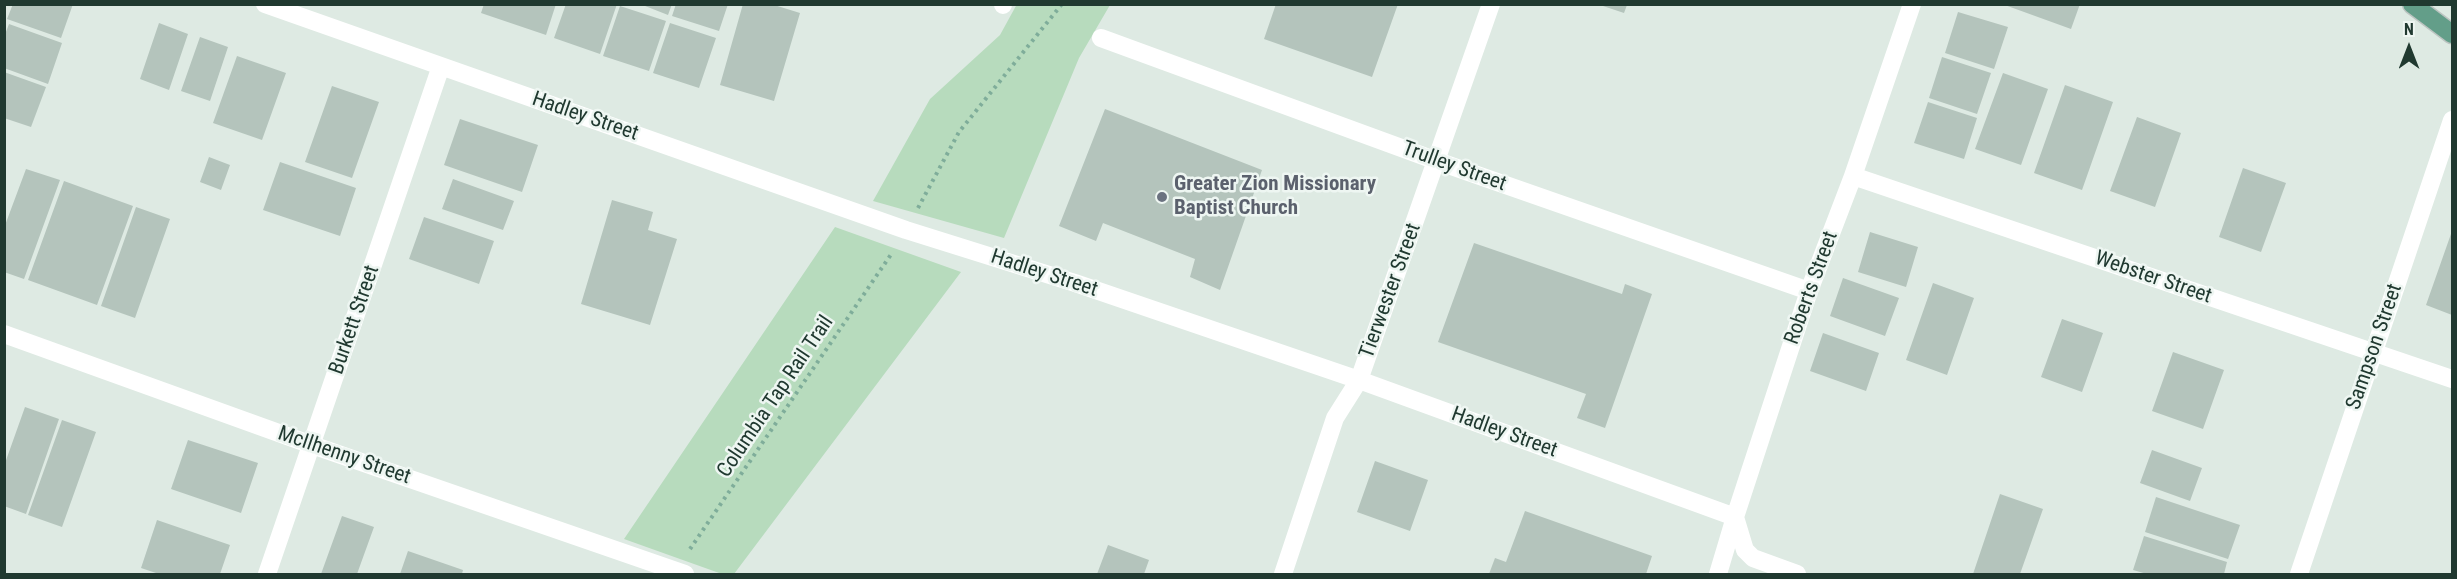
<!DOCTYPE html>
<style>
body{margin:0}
#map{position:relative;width:2457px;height:579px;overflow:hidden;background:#deeae3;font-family:"Roboto Condensed",sans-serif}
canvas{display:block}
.frame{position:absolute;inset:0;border:6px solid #203930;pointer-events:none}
.north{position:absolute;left:2379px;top:18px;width:60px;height:60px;-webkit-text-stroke:4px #eef6f2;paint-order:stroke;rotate:0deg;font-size:16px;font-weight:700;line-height:24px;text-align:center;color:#203930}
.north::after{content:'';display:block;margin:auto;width:21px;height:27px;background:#203930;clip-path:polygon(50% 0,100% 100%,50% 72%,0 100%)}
</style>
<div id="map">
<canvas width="2457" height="579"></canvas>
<div class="frame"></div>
<div class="north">N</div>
</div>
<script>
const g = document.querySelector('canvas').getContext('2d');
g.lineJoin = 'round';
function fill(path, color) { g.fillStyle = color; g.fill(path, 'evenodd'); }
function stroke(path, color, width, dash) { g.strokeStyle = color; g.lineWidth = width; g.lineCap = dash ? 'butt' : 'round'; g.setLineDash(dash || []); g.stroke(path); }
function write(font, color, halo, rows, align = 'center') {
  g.font = font + ' "Roboto Condensed",sans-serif'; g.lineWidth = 5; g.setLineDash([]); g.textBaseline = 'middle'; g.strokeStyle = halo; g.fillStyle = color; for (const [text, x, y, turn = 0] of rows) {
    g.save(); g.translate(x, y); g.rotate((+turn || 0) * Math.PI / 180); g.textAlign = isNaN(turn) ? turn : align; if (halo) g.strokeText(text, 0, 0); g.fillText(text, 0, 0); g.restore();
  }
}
fill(new Path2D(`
 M1017 4 1110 5 1079 58 1004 238 873 201 930 99 1000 35Z
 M835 227 961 272 734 574H722L624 539Z`), '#b7dbbd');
fill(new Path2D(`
 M13 4H73L61 38 7 19Z
 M484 4H556L546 35 481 13Z
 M566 4H617L600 54 554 38Z
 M640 4H672L668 15Z
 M676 4H728L719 31 672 16Z
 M743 4H771L800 13 774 101 720 85Z
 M1276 4H1398L1372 77 1264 39Z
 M2002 4H2080L2071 29Z
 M1600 5H1627L1624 13Z
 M620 6 666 21 649 71 603 56Z
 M1958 12 2008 27 1994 69 1945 53Z
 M159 23 188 34 169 90 140 79Z
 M670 23 716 38 699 88 653 73Z
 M9 24 62 43 48 84 4 68V37Z
 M200 37 228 47 210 101 181 91Z
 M237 56 286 73 262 140 213 123Z
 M1942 57 1991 73 1977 114 1929 98Z
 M4 72 46 87 31 127 4 118Z
 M2003 73 2048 89 2021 165 1975 149Z
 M2065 85 2113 102 2082 190 2034 173Z
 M332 86 379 102 352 178 305 162Z
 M1928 102 1977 118 1964 159 1914 143Z
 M1105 109 1262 170 1220 290 1190 277 1195 259 1103 223 1096 241 1059 226Z
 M2137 117 2181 133 2155 207 2110 191Z
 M460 119 538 145 522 192 444 165Z
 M209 157 230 165 221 190 200 182Z
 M280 162 356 188 340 236 263 210Z
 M2243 168 2286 183 2261 252 2219 237Z
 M26 169 60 180 24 279 4 272V228Z
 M453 179 514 201 503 230 442 209Z
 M64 181 133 206 97 305 28 280Z
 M612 200 653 212 648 230 677 239 650 325 581 304Z
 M136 207 170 219 135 318 101 306Z
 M424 217 494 241 479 284 409 259Z
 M2452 231V315L2426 305Z
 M1870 232 1918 247 1906 287 1858 272Z
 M1474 243 1622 294 1625 284 1652 294 1605 428 1577 418 1586 394 1438 342Z
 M1843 278 1899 298 1885 336 1830 316Z
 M1933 283 1974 298 1947 375 1906 360Z
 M2062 319 2103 333 2082 392 2041 377Z
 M1823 333 1879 353 1866 391 1810 371Z
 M2173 352 2224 370 2203 429 2152 411Z
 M25 407 59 419 26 514 4 506V466Z
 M62 420 96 432 62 527 28 515Z
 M188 440 258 463 241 513 171 489Z
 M2152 450 2202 468 2190 501 2140 483Z
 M1375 461 1428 480 1410 531 1357 512Z
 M2000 494 2043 509 2020 574H1973Z
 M2156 497 2240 525 2228 559 2145 532Z
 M1525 511 1652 556 1646 574H1489L1495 558 1506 562Z
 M342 516 374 527 357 574H321Z
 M157 520 230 545 220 574H159L141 568Z
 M2144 536 2227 562 2224 574H2147L2133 570Z
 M1108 545 1149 560 1144 574H1097Z
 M408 551 463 570 462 574H400Z`), '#b4c4bc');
const major = new Path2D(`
 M2412 4 2452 34`);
stroke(major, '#bcc4c1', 21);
stroke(new Path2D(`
 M918 208 959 132 1062 4
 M690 549 892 253`), '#7fad9a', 4, [3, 4.5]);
stroke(new Path2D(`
 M265 4 906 230 1075 283 1359 380 1735 517 1745 550 1753 558 1797 574
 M1003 4V5
 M1101 38 1437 161 1809 291
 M1853 176 2452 379
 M4 334 312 445 685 574
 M267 574 441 66
 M1283 574 1335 418 1359 380 1491 4
 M1718 574 1735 517 1809 291 1853 176 1912 4
 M2299 574 2452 120`), '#fff', 18);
stroke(major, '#639e89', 18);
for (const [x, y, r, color] of [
 [1162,197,6,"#6b7280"]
]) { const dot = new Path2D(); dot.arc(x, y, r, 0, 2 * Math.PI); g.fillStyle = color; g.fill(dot); stroke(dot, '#eef6f2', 2); }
write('21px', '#203930', '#eef6f2', [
 ["Hadley Street",585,117,19],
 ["Trulley Street",1454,167,20],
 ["Hadley Street",1044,274,18],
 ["Webster Street",2153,278,19],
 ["Roberts Street",1812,288,-70],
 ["Tierwester Street",1391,291,-70],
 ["Burkett Street",355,320,-71],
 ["Sampson Street",2375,347,-71],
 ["Columbia Tap Rail Trail",776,397,-56],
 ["Hadley Street",1504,433,20],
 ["McIlhenny Street",344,456,19]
]);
write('bold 21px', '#5b616d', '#eef6f2', [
 ["Greater Zion Missionary",1174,185],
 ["Baptist Church",1174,209]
], 'left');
</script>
